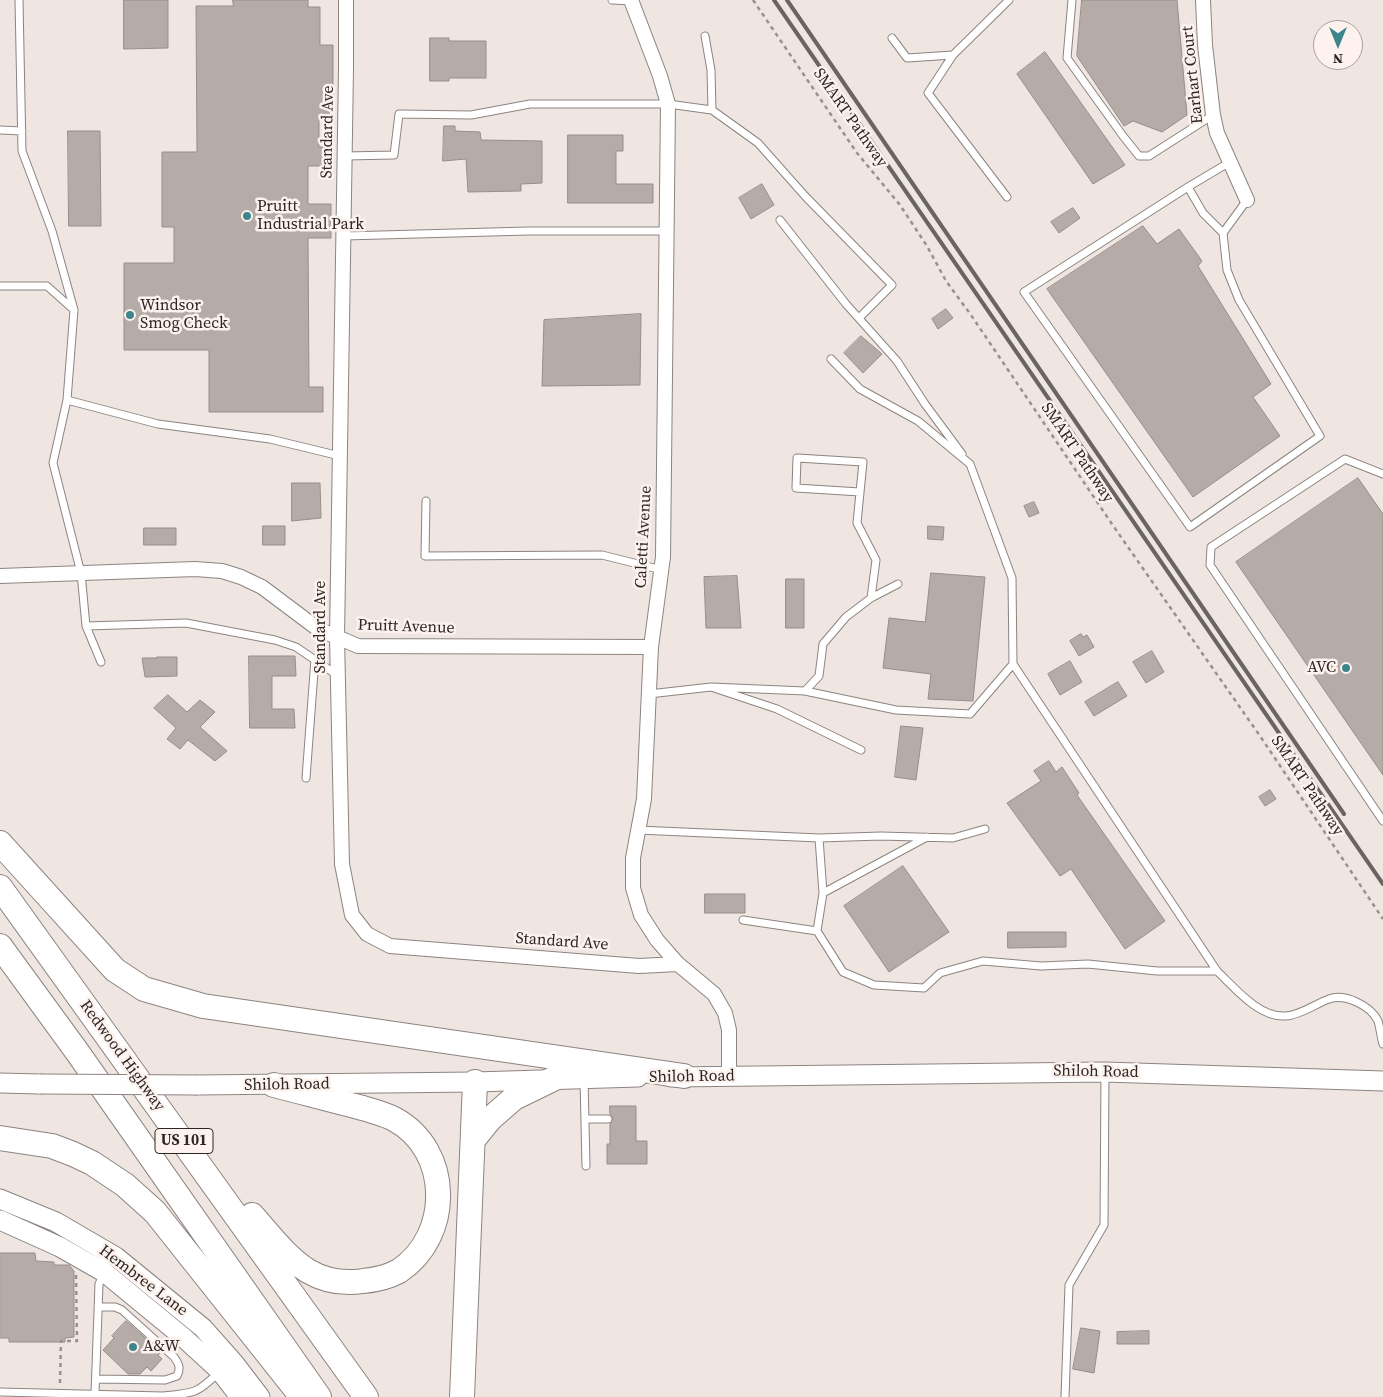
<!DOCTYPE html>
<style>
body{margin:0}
#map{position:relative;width:1383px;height:1397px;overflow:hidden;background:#efe5e1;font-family:"Source Serif 4",serif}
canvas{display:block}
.north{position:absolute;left:1313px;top:20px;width:50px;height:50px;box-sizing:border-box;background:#fdf2ee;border:1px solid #a9a19e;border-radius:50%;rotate:180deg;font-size:14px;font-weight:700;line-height:20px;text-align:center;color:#2b2725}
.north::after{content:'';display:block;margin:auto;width:18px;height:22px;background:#3d858c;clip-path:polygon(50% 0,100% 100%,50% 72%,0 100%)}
</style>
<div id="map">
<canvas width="1383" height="1397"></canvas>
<div class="north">N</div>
</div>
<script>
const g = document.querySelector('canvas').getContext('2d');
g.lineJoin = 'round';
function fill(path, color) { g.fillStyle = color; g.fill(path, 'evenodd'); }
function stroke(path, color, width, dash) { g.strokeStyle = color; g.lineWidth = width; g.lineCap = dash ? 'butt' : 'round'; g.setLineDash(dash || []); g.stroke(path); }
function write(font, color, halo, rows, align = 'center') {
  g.font = font + ' "Source Serif 4",serif'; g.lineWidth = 5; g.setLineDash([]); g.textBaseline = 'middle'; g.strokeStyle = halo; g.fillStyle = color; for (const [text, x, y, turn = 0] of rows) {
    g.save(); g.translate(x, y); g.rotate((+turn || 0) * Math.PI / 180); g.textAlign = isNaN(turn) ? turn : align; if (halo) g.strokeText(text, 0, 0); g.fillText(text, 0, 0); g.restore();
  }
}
const building = new Path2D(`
 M124 0H168V48L124 49Z
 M233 0H308V7H320V45H333V116H319V147H333V166H308V204H331V238H308L309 387H323V412H209V350H124V263H174V227H162V152H197L196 6H233Z
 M1082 0H1177L1187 115 1162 132 1133 121 1124 126 1077 56Z
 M430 38H449V41H486V78H449V81H430Z
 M1045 52 1125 165 1093 184 1017 74Z
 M444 126H455V131L480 132 481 140 542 141V183L521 184V191L468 192 466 159 443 161Z
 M68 131H100L101 226H69Z
 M568 135H623V151H616V184H653V203H568Z
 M762 184 774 205 751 219 739 198Z
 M1073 208 1080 218 1059 233 1051 222Z
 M1143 226 1157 244 1179 229 1202 261 1198 266 1271 384 1253 397 1280 436 1193 497 1047 289Z
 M946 309 953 318 938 329 932 319Z
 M641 314 640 385 542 386 544 320Z
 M861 336 882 354 863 373 844 353Z
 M1358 478 1383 514V775L1236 562Z
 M292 483H320L321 518 292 521Z
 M1034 502 1039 513 1029 517 1024 506Z
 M263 526H285V545H263Z
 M928 526 944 527 943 540 928 539Z
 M144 528H176V545H144Z
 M931 573 985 577 973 701 928 699 931 674 883 668 889 618 925 622Z
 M737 576 741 628H706L704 577Z
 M786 579H804V628H786Z
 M1081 634 1083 637 1087 635 1094 647 1079 656 1070 641Z
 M1152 651 1164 672 1146 683 1133 662Z
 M249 656H295L296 676H272V709H294L295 728H250Z
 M157 657H177V676L145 677 142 658H157Z
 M1070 661 1082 682 1060 695 1048 674Z
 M1118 682 1127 696 1094 716 1085 702Z
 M168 695 187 712 200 700 215 712 200 727 227 751 215 761 188 740 180 749 167 739 176 728 154 708Z
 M901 726 923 728 916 780 895 777Z
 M1049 761 1056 772 1062 767 1079 793 1077 795 1165 921 1125 949 1071 869 1060 876 1007 803 1041 781 1034 771Z
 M1270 790 1276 799 1265 806 1259 797Z
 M903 866 949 932 889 972 844 906Z
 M705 894H745V913H705Z
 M1008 932H1066V947L1008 948Z
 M610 1106H636V1141H647V1164H607V1144H610V1124L613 1119 610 1114Z
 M0 1253H35L36 1261 54 1262V1265H69L74 1271V1337L65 1338V1342H9V1338H0Z
 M126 1321 161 1352 158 1355 162 1359 151 1371 147 1367 140 1374H128L103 1350 114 1338 112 1336Z
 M1081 1328 1100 1331 1094 1373 1073 1369Z
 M1149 1331V1344H1117V1332Z`);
fill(building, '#b5aba7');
stroke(building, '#978d89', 1);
const lane = new Path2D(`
 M19 0 22 151 52 231 74 310 67 400 158 424 270 439 340 456
 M612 0 632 1
 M1072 0 1067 58 1123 136 1139 156H1149L1213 115
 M705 36 711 70 712 110
 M892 38 907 58 953 55 1009 0
 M953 55 928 93 1007 197
 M0 130 22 131
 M345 156 394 155 399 114 471 115 530 104H668L712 110 758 143 805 196 892 285 859 318
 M1188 187 1230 162
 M780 220 846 304 897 361 925 404 962 454
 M1223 233 1203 213 1188 187 1024 292 1190 527 1320 436 1239 300 1227 270 1223 233 1247 200
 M344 236 528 231H667
 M0 286H47L74 310
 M831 359 860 389 918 421 970 464 1012 578 1013 664 1217 971C1235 988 1259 1018 1286 1016 1301 1015 1315 1004 1329 999 1345 993 1371 1006 1378 1021 1380 1028 1381 1037 1383 1044
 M67 400 53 463 81 573 86 626 101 662
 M1383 474 1345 459 1211 547 1210 565 1383 821
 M860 492 796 488 797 458 863 462 857 523 876 560 871 598
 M426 501 425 556 602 555 662 570
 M86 626 186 623 275 640 296 647 337 675
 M711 687 805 691 896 710 970 714 1013 664
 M805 691 819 676 823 644 846 617 871 598 898 584
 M649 694 711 687 777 709 861 750
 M306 778 315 659
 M638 830 819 838 823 893 817 931
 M819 838 881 836 953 838 985 829
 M823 893 927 837
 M743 920 817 931 843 972 874 985 924 988 940 973 983 961 1041 966 1088 964 1157 971H1217
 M584 1079 586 1166
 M585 1119H608
 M96 1379 165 1380 177 1376C181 1368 179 1364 174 1357L122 1310 115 1307H98
 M0 1392 163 1396C194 1393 197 1394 219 1372
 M95 1394 99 1284 104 1273
 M1065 1397 1069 1285 1104 1225 1105 1072`);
const street = new Path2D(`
 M346 0V69L337 638 342 864 352 915 367 934 390 946 639 966 678 964
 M631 0 660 76 668 104 663 557 651 647 644 799 633 858V888L641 915 657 940 678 964 714 994 725 1013 729 1030V1076
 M1203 0 1205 45 1213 115 1217 133 1247 200
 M0 576 195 569 222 571 241 577 262 587 318 629 358 646 651 647`);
const secondary = new Path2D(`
 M671 1077 1105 1072 1383 1081
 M0 1083 40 1084
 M197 1085 475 1082 638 1077
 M0 1199 56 1222 116 1257 203 1328 234 1363 260 1397
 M0 1220 60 1247 104 1272 183 1337 220 1371 240 1397`);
const highway = new Path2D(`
 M0 843 115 970 144 989 203 1006 684 1076
 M0 887 366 1397
 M0 946 78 1053 319 1397
 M0 1138 52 1146 73 1154 92 1163 125 1185 155 1212 302 1397
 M473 1140 490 1119 514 1098 553 1079
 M252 1215C269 1234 286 1257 308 1271 325 1281 343 1284 363 1281 375 1280 388 1277 399 1271 452 1236 452 1150 394 1119 380 1112 362 1108 347 1104 323 1098 298 1091 274 1085
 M462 1397 475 1082`);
stroke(lane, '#8d8480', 9);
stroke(street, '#8d8480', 16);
stroke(secondary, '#8d8480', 21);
stroke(highway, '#8d8480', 26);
stroke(new Path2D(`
 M753 0 857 153 900 205 927 246 946 281 971 315 1114 527 1260 736 1383 919
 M60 1383 61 1341H77L76 1275`), '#98918e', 2.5, [4, 4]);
stroke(lane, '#fff', 7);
stroke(street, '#fff', 14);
stroke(secondary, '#fff', 19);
stroke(highway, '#fff', 24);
stroke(new Path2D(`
 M774 0 1383 884
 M787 0 1344 814`), '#6a6462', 4);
const secondaryBridge = new Path2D(`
 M40 1084 197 1085`);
stroke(secondaryBridge, '#8d8480', 21, []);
stroke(secondaryBridge, '#fff', 19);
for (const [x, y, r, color] of [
 [247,216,5,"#3d858c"],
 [130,315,5,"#3d858c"],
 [1346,668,5,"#3d858c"],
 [133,1347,5,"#3d858c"]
]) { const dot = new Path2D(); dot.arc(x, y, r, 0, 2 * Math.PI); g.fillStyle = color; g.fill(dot); stroke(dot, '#fdf2ee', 2); }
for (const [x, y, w] of [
 [184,1141,58]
]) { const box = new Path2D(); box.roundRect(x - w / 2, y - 12.5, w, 25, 4); g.fillStyle = '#fdf2ee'; g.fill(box); stroke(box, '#2b2725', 1); }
write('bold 15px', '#2b2725', null, [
 ["US 101",184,1141]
]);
write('16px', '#2b2725', '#fdf2ee', [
 ["Earhart Court",1193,75,-96],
 ["SMART Pathway",850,118,55],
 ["Standard Ave",328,132,-89],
 ["SMART Pathway",1077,453,56],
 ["Caletti Avenue",644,537,-87],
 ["Standard Ave",321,627,-90],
 ["Pruitt Avenue",406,627,2],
 ["SMART Pathway",1307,786,56],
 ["Standard Ave",562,942,4],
 ["Redwood Highway",122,1056,54],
 ["Shiloh Road",1096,1072,1],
 ["Shiloh Road",692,1077,-1],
 ["Shiloh Road",287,1085,-1],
 ["Hembree Lane",143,1281,37]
]);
write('16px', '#2b2725', '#fdf2ee', [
 ["Pruitt",257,207],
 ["Industrial Park",257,225],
 ["Windsor",140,306],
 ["Smog Check",140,324],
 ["AVC",1336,668,"right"],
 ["A&W",143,1347]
], 'left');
</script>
